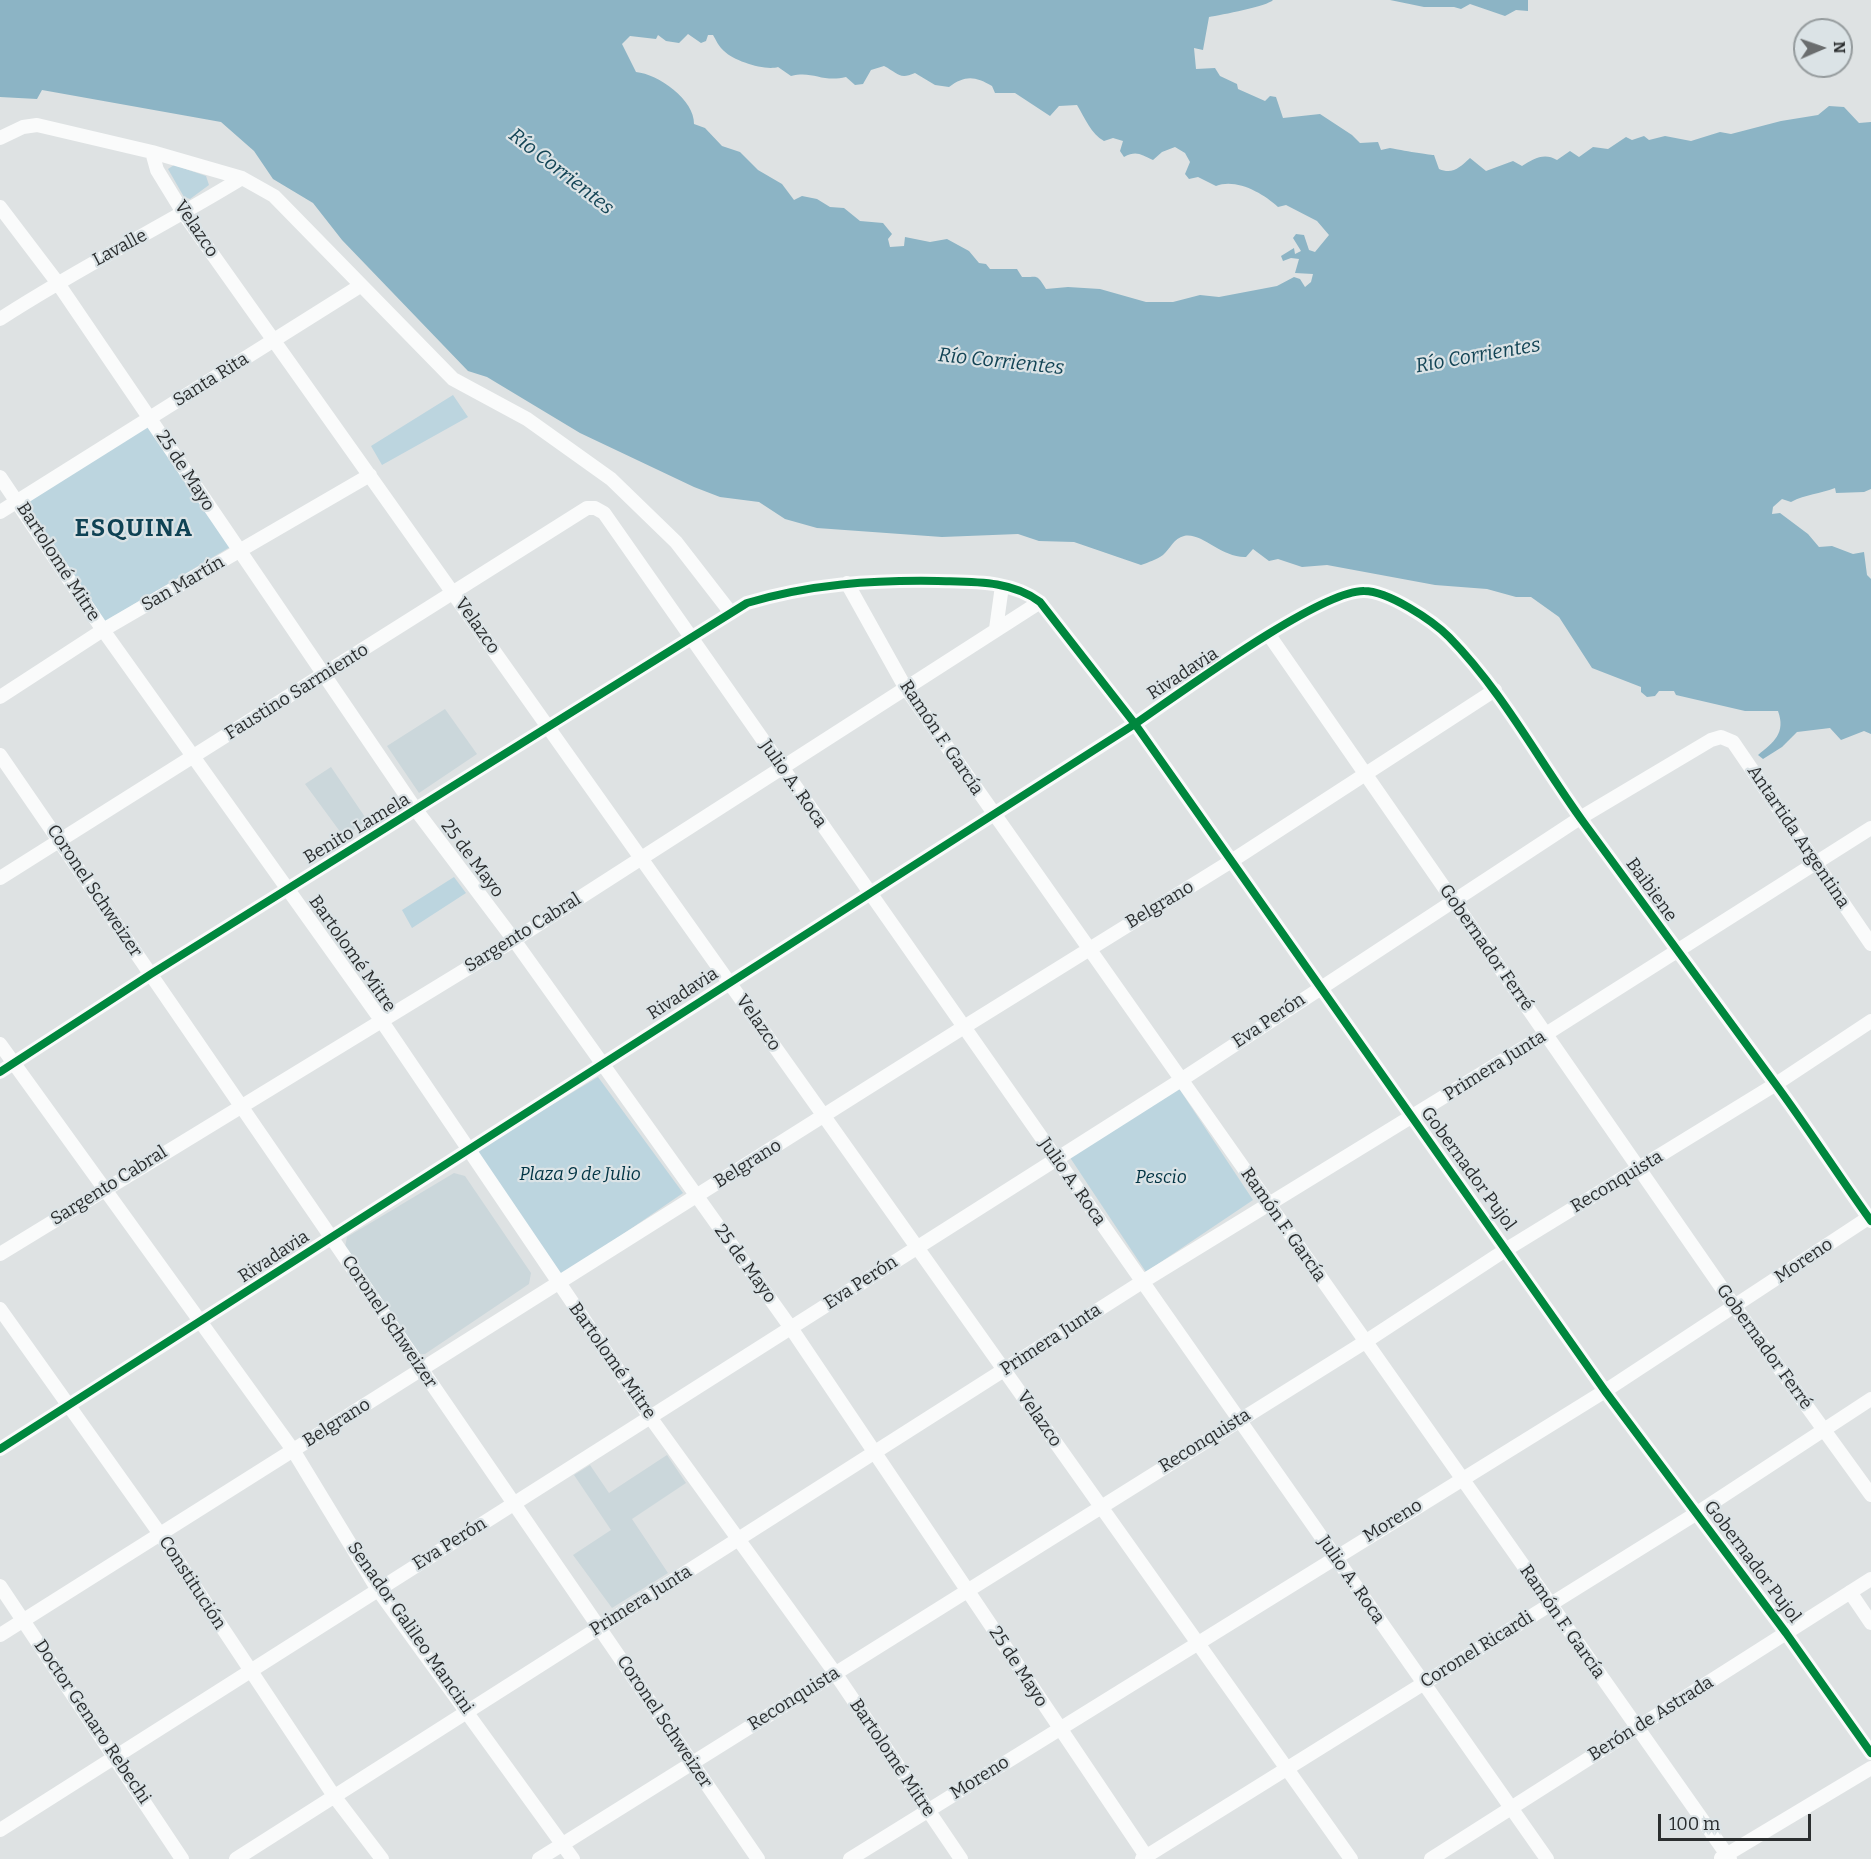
<!DOCTYPE html>
<meta charset="utf-8">
<style>
body{margin:0}
#map{position:relative;width:1871px;height:1859px;overflow:hidden;background:#dee2e3;font-family:Bitter,serif}
canvas{display:block}
.north{position:absolute;left:1793px;top:18px;width:60px;height:60px;box-sizing:border-box;background:#dbe3e6;border:2px solid #959b9d;border-radius:50%;rotate:88deg;font-size:16px;font-weight:700;line-height:24px;text-align:center;color:#2b2e2f}
.north::after{content:'';display:block;margin:auto;width:21px;height:27px;background:#6a6d6e;clip-path:polygon(50% 0,100% 100%,50% 72%,0 100%)}
.scale{position:absolute;left:1658px;top:1814px;width:153px;height:27px;box-sizing:border-box;border:3px solid #2b2e2f;border-top:0;padding-left:8px;font-size:18px;line-height:21px;white-space:nowrap;color:#2b2e2f;-webkit-text-stroke:4px #dbe3e6;paint-order:stroke}
</style>
<div id="map">
<canvas width="1871" height="1859"></canvas>
<div class="north">N</div>
<div class="scale">100 m</div>
</div>
<script>
const g = document.querySelector('canvas').getContext('2d');
g.lineJoin = 'round';
function fill(path, color) { g.fillStyle = color; g.fill(path, 'evenodd'); }
function stroke(path, color, width, dash) { g.strokeStyle = color; g.lineWidth = width; g.lineCap = dash ? 'butt' : 'round'; g.setLineDash(dash || []); g.stroke(path); }
function write(font, color, halo, rows, align = 'center') {
  g.font = font + ' Bitter,serif'; g.lineWidth = 4.5; g.setLineDash([]); g.textBaseline = 'middle'; g.strokeStyle = halo; g.fillStyle = color; for (const [text, x, y, turn = 0] of rows) {
    g.save(); g.translate(x, y); g.rotate((+turn || 0) * Math.PI / 180); g.textAlign = isNaN(turn) ? turn : align; if (halo) g.strokeText(text, 0, 0); g.fillText(text, 0, 0); g.restore();
  }
}
fill(new Path2D(`
 M445 709 477 754 419 793 387 746Z
 M331 767 367 820 344 837 305 784Z
 M454 1173 465 1176 531 1273 529 1284 425 1354H419L345 1247 347 1237Z
 M667 1455 686 1483 632 1519 668 1573 612 1608 573 1555 611 1530 574 1475 590 1465 609 1493Z`), '#cbd7db');
fill(new Path2D(`
 M174 165 206 176 209 185 190 199 184 197 168 169Z
 M453 395 468 417 382 465 371 446Z
 M147 426 230 547 104 622 24 502Z
 M454 877 466 893 412 928 402 910Z
 M598 1077 683 1193 559 1278 475 1151Z
 M1176 1084 1253 1200 1146 1272 1069 1156Z`), '#bcd5df');
fill(new Path2D(`
 M0 0H1273C1268 6 1221 15 1209 17L1203 50 1194 48 1196 69 1215 68 1220 76 1237 84 1238 89 1265 101 1270 96 1276 97 1283 118 1320 114 1352 135 1360 143 1378 142 1381 150 1390 148C1394 149 1429 155 1434 155L1439 169C1453 175 1460 167 1470 158L1486 171 1513 161 1522 166C1533 159 1544 152 1557 160L1570 151 1579 157 1593 147 1608 149 1626 137 1632 140 1644 136 1649 140 1665 136 1691 141 1720 132 1731 134 1781 121 1818 115 1829 106 1844 107 1859 123 1871 122V489L1864 492 1836 493 1835 488C1820 494 1806 494 1791 502L1782 499 1773 507 1772 514 1780 513 1808 534 1819 547 1832 546 1853 554 1864 552 1867 575 1871 579V734L1864 731 1841 740 1830 728 1797 732 1782 747 1763 759 1758 755C1774 742 1786 733 1778 711H1745L1676 695 1674 691H1659L1655 696 1647 697 1641 692V687L1592 668 1559 617 1531 597H1516L1487 589 1435 585 1327 565 1302 567 1278 559 1269 561 1253 549 1246 557C1221 558 1202 532 1184 536 1174 538 1170 549 1163 555 1156 560 1149 562 1141 565L1074 542 1039 541 1018 534 942 537 817 528 785 519 759 502 720 497 694 487 580 433 487 377 468 371 342 240 313 203 273 179 254 151 221 122 42 90 37 99 0 97ZM688 34 701 43 706 41 708 35H713C716 40 719 47 724 51 734 61 765 71 778 67L791 76C813 70 822 83 846 77L855 85 863 84 871 70 884 66C898 73 899 80 915 73L935 85 949 87C965 75 975 76 992 86L995 93H1015L1050 116 1059 106 1077 105C1085 118 1091 134 1104 141L1113 138 1123 141 1120 151 1124 157C1137 150 1141 155 1153 160L1162 152 1175 147 1185 153 1190 162 1185 174 1189 179 1198 177 1216 186C1236 178 1263 193 1278 207L1286 205 1317 221 1329 235 1315 252 1309 250 1304 235 1296 234 1293 238 1301 251 1295 254 1294 248 1281 256 1283 261 1291 258 1299 259 1295 273 1313 274 1311 282 1305 287 1300 279 1294 277 1277 286 1219 297 1200 295 1173 302H1146L1100 289 1068 287 1046 289C1036 272 1037 278 1022 277L1017 269H990L986 264 979 263 969 251 947 239 930 242 905 237 904 246 890 247 888 239 892 234 883 223 860 221 844 208 830 207 817 199 802 196 794 200 782 184 758 170 740 152 722 146 705 128 694 124C695 100 658 74 636 72L622 44 630 36 656 39 658 35 666 41 679 43Z
 M1390 0H1528V11L1516 10 1505 16 1470 4 1461 9 1454 7H1424Z`), '#8cb4c5');
stroke(new Path2D(`
 M0 138 23 127 37 125 152 152 242 178 274 196 453 379 527 419 611 479 676 542 731 613
 M152 152 157 170 184 214 1351 1859
 M0 207 57 282 416 810 514 940 791 1328 1148 1859
 M0 319C78 268 162 227 242 178
 M0 477 103 630 381 1020 650 1417 835 1673 961 1859
 M0 512 360 286
 M847 583 905 687 1730 1859
 M996 629 1002 586
 M1269 635 1735 1307 1871 1495
 M0 697 103 630 370 475
 M0 755 758 1859
 M0 878 587 508H595L604 513 1547 1859
 M0 1044 293 1450 378 1590 573 1859
 M0 1072 151 974 747 603C811 584 872 580 938 581 973 582 1011 580 1040 602L1135 724 1605 1391 1786 1633 1871 1753
 M0 1254 514 940 1040 602
 M0 1309 160 1534 334 1796 382 1859
 M0 1449 1135 724C1179 694 1320 590 1364 591 1388 591 1432 620 1449 637 1503 692 1539 761 1584 823 1647 910 1711 996 1774 1082 1808 1128 1838 1175 1871 1221
 M0 1586 182 1859
 M1850 1592 1871 1623
 M0 1635 964 1027 1233 860 1495 690
 M0 1830 1181 1080 1580 818 1711 740 1721 737 1733 742 1871 944
 M1721 1858 1871 1768
 M236 1859 1142 1282 1546 1034 1871 828
 M539 1859 1365 1342 1507 1249 1776 1084 1871 1021
 M850 1859 1605 1391 1871 1216
 M1142 1859 1697 1513 1871 1399
 M1431 1859 1871 1579`), '#fafbfb', 14);
stroke(new Path2D(`
 M0 1072 151 974 747 603C811 584 872 580 938 581 973 582 1011 580 1040 602L1135 724 1605 1391 1786 1633 1871 1753
 M0 1449 1135 724C1179 694 1320 590 1364 591 1388 591 1432 620 1449 637 1503 692 1539 761 1584 823 1647 910 1711 996 1774 1082 1808 1128 1838 1175 1871 1221`), '#00873e', 8);
write('18px', '#2b2e2f', '#dbe3e6', [
 ["Velazco",196,229,56],
 ["Lavalle",120,248,-28],
 ["Santa Rita",211,380,-32],
 ["25 de Mayo",185,471,57],
 ["Bartolomé Mitre",58,562,57],
 ["San Martín",183,584,-30],
 ["Velazco",477,626,55],
 ["Rivadavia",1183,674,-33],
 ["Faustino Sarmiento",297,692,-32],
 ["Ramón F. García",941,738,56],
 ["Julio A. Roca",793,784,55],
 ["Benito Lamela",357,829,-31],
 ["Antartida Argentina",1798,837,56],
 ["25 de Mayo",472,859,53],
 ["Baibiene",1651,890,54],
 ["Coronel Schweizer",94,891,56],
 ["Belgrano",1160,905,-31],
 ["Sargento Cabral",523,933,-32],
 ["Gobernador Ferré",1486,948,55],
 ["Bartolomé Mitre",352,954,55],
 ["Rivadavia",683,994,-33],
 ["Eva Perón",1269,1021,-34],
 ["Velazco",758,1023,55],
 ["Primera Junta",1495,1066,-32],
 ["Belgrano",748,1164,-32],
 ["Gobernador Pujol",1468,1169,54],
 ["Julio A. Roca",1072,1182,55],
 ["Reconquista",1617,1182,-31],
 ["Sargento Cabral",109,1186,-32],
 ["Ramón F. García",1283,1225,55],
 ["Rivadavia",274,1257,-33],
 ["Moreno",1804,1261,-34],
 ["25 de Mayo",745,1264,54],
 ["Eva Perón",861,1283,-33],
 ["Coronel Schweizer",389,1322,56],
 ["Primera Junta",1051,1340,-33],
 ["Gobernador Ferré",1764,1347,54],
 ["Bartolomé Mitre",612,1361,55],
 ["Velazco",1039,1419,55],
 ["Belgrano",337,1423,-32],
 ["Reconquista",1205,1441,-32],
 ["Moreno",1393,1521,-32],
 ["Eva Perón",450,1544,-32],
 ["Gobernador Pujol",1752,1562,53],
 ["Julio A. Roca",1351,1580,55],
 ["Constitución",192,1583,57],
 ["Primera Junta",641,1601,-32],
 ["Ramón F. García",1562,1622,55],
 ["Senador Galileo Mancini",410,1628,55],
 ["Coronel Ricardi",1477,1650,-32],
 ["25 de Mayo",1018,1667,57],
 ["Reconquista",794,1699,-32],
 ["Berón de Astrada",1651,1719,-32],
 ["Doctor Genaro Rebechi",92,1722,56],
 ["Coronel Schweizer",664,1722,56],
 ["Bartolomé Mitre",892,1758,56],
 ["Moreno",980,1778,-32]
]);
write('italic 18px', '#003343', '#dbe3e6', [
 ["Plaza 9 de Julio",580,1175],
 ["Pescio",1161,1178]
]);
write('italic 20px', '#134455', '#dbe3e6', [
 ["Río Corrientes",561,172,38],
 ["Río Corrientes",1478,356,-10],
 ["Río Corrientes",1001,362,6]
]);
g.letterSpacing = '1.5px';
write('bold 24px', '#0f4254', '#dbe3e6', [
 ["ESQUINA",134,529]
]);
g.letterSpacing = '0px';
</script>
